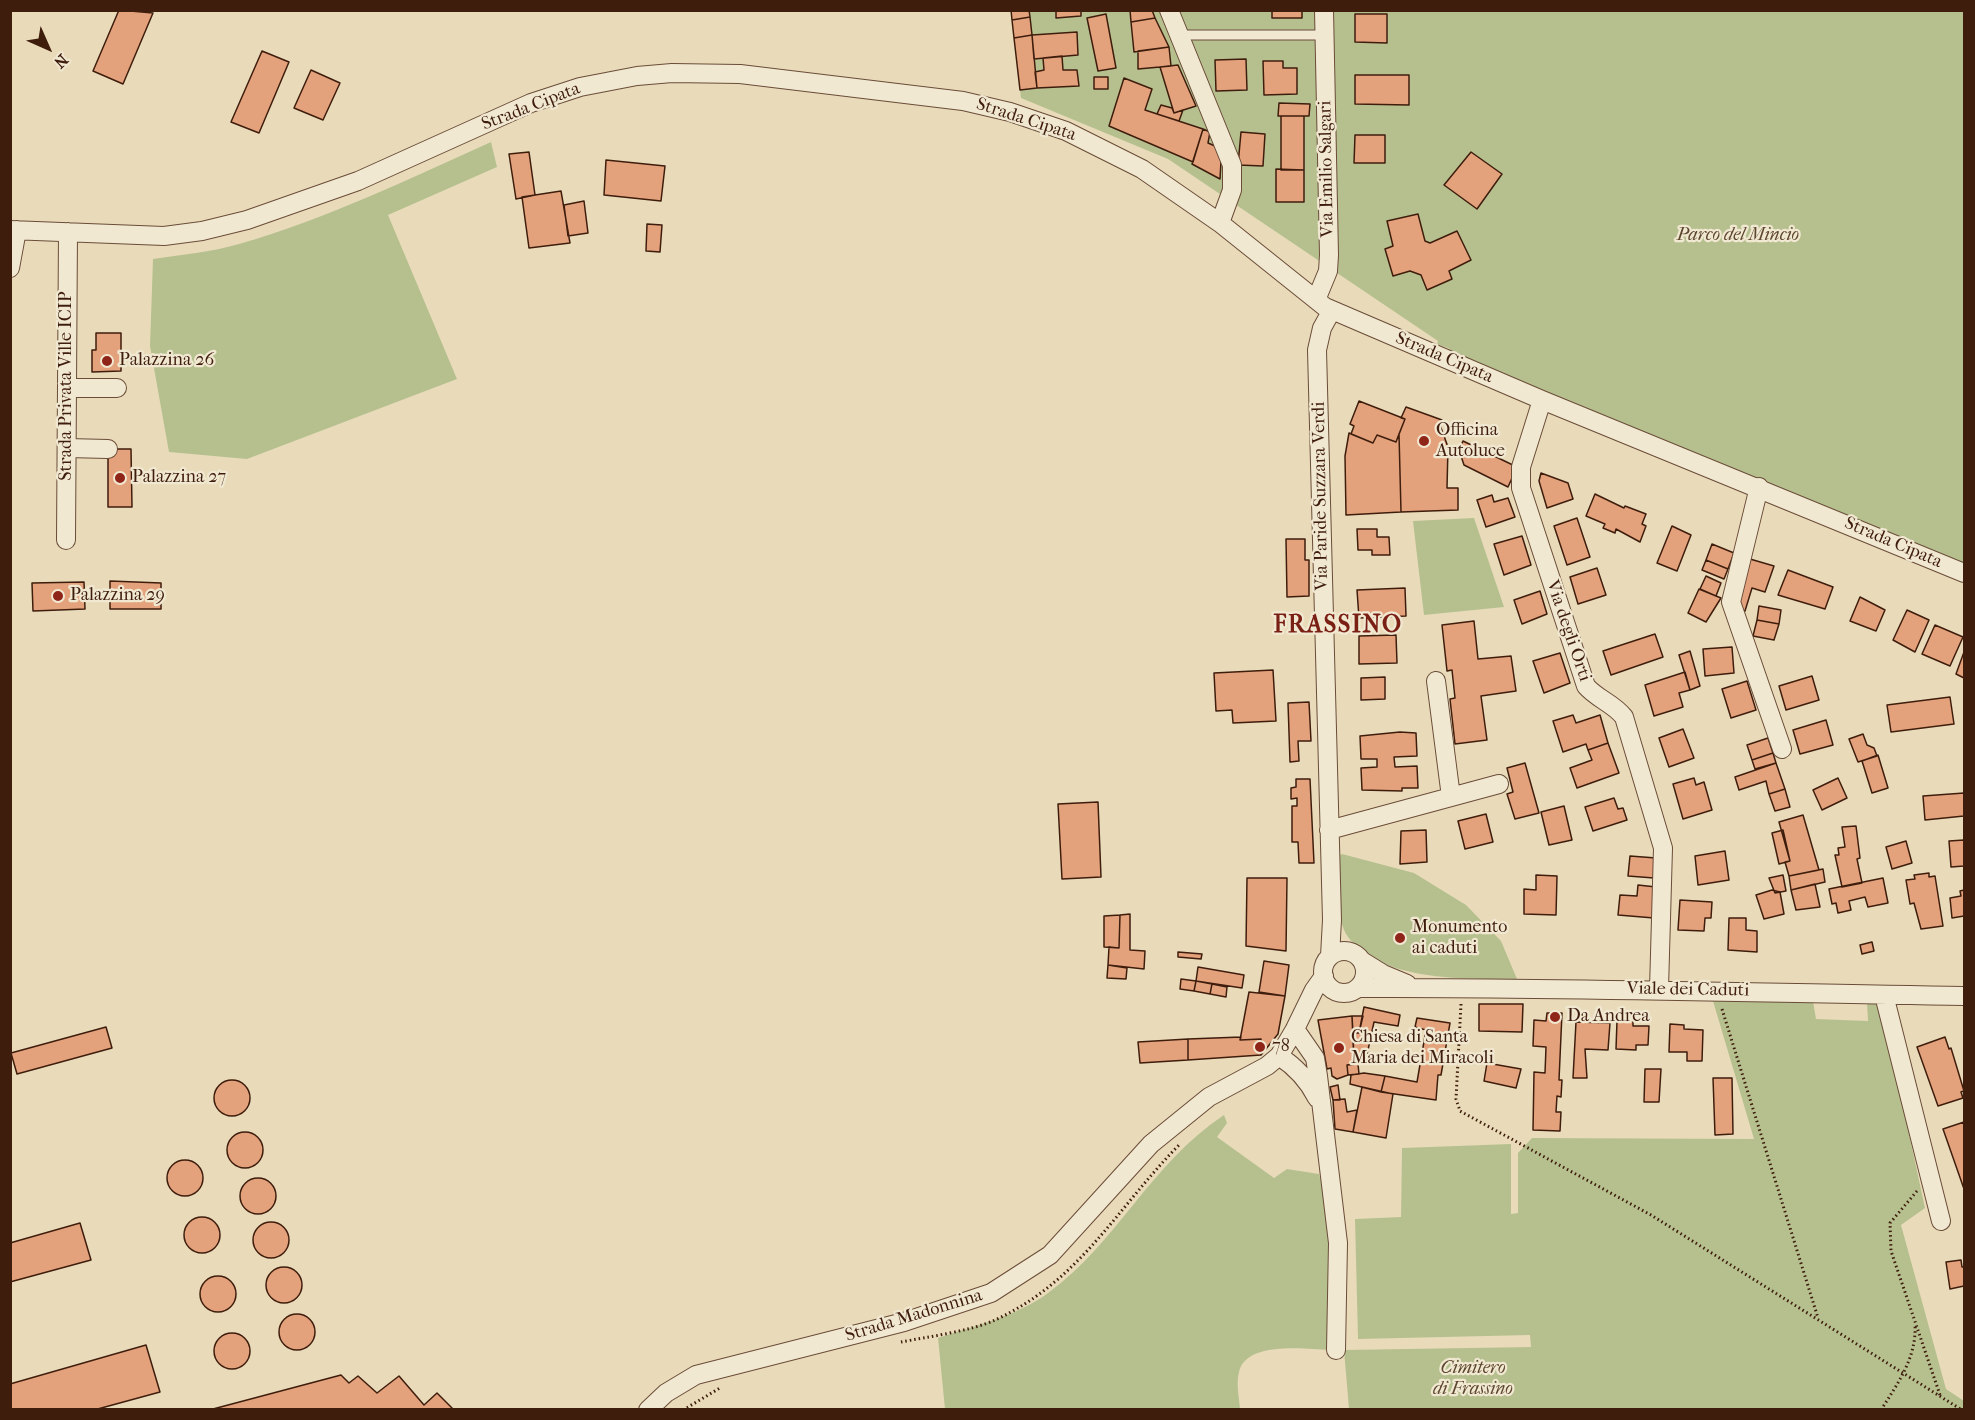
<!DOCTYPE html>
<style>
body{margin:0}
#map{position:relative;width:1975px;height:1420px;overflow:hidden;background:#e9dbb9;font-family:"IM FELL French Canon",serif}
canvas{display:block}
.frame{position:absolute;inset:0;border:12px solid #3f1d0d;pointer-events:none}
.north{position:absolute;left:18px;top:18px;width:60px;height:60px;-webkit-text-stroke:4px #f1e8d2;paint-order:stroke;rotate:135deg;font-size:16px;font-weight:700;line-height:24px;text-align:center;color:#3f1d0d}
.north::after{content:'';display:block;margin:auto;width:21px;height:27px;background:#3f1d0d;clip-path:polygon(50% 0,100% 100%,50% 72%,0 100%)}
</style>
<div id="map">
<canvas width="1975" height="1420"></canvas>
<div class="frame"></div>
<div class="north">N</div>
</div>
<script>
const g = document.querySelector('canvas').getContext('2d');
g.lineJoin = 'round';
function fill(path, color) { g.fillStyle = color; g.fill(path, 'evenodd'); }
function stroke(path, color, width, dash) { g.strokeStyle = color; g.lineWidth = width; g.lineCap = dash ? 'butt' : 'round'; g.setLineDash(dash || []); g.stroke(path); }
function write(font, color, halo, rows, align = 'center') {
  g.font = font + ' "IM FELL French Canon",serif'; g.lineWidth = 4.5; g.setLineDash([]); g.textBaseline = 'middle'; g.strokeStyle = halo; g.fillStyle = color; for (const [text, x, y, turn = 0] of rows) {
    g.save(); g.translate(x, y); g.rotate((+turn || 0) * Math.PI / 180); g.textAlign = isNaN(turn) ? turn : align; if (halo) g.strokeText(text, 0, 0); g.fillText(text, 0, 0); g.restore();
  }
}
fill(new Path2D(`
 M1011 11H1964V574L1497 381 1448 348 1437 344 1438 341 1168 159 1021 98Z
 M491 142 497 167 388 215 457 379 247 459 169 452 150 346 153 259C181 255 211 252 239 244 326 219 409 179 491 142Z
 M1474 518 1504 607 1424 615 1413 521Z
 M1342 854 1414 873 1466 905 1501 941 1517 979C1468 979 1381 982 1348 937 1335 919 1338 878 1338 856Z
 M1713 1001H1813L1816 1019 1868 1021 1867 1003 1881 1004 1925 1208 1901 1225 1946 1389 1964 1401V1409H1349L1344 1350 1531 1347 1530 1335 1358 1339 1355 1219 1401 1217 1402 1148 1511 1144V1214L1518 1213V1153L1532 1138 1754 1139Z
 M1224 1115 1227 1123 1217 1137 1274 1178 1287 1169 1319 1174C1336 1230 1329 1292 1329 1350 1305 1349 1246 1341 1239 1372 1236 1384 1239 1397 1240 1409H945L938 1338C974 1326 1017 1316 1048 1293 1117 1243 1150 1164 1224 1115Z`), '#b6c08f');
const building = new Path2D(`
 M119 10 153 13 123 84 93 71Z
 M1011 10H1029L1030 17 1012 20Z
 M1056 10H1081V16L1056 18Z
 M1130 10H1152L1155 18 1131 22Z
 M1272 10H1302V18H1272Z
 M1106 14 1116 68 1098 71 1087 18Z
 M1355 14H1387V43L1355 42Z
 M1030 17 1032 35 1014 38 1012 20Z
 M1155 18 1169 47 1134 52 1131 22Z
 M1077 32 1078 55 1034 59 1032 35Z
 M1032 35 1037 88 1020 90 1014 38Z
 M1169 47 1171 66 1138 69V51Z
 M262 51 289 62 259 133 231 122Z
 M1062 56 1063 70H1077L1079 86 1037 88 1035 72 1044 70 1043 58Z
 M1246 59 1247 90 1216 91 1215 60Z
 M1263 61H1283V68H1297V94L1264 95Z
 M1178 65 1196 106 1174 113 1160 67Z
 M311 70 340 83 323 120 294 108Z
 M1355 75H1409V105L1355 104Z
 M1094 77H1108V89H1094Z
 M1124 78 1152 89 1145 110 1203 129 1193 162 1109 126Z
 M1279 103 1310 104 1309 116H1278Z
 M1161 105 1172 108 1174 113 1183 110 1179 121 1157 114Z
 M1281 116H1304V170H1281Z
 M1203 129 1210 132 1208 143 1215 146 1221 161 1220 179 1192 164Z
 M1241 132 1265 134 1263 166 1238 165Z
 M1355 135H1385V163H1354Z
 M529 152 535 195 516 199 509 154Z
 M1471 152 1502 174 1477 209 1444 185Z
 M606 160 665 166 661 201 604 195Z
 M1276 169 1304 170V202H1276Z
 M561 191 570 243 529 248 522 197Z
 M584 201 588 233 568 236 564 205Z
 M1418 214 1425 241 1430 243 1457 231 1471 260 1449 271 1452 279 1427 290 1421 275 1410 271 1393 276 1385 249 1393 246 1387 221Z
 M647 224 662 225 660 252 646 251Z
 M96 333H121V371L92 372V350H96Z
 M1359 401 1405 419 1396 442 1377 435 1373 443 1351 434 1354 426 1350 424Z
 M1406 407 1442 420 1440 425 1448 447 1447 488H1458V510L1401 512 1399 434 1405 419 1401 418Z
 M1349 433 1373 443 1377 435 1396 442 1399 434 1401 512 1346 515 1345 456Z
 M1463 441 1517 467 1508 487 1464 465 1459 450Z
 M108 449H131L132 507H108Z
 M1541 473 1568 483 1573 499 1547 508 1539 481Z
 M1595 494 1624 508 1625 506 1646 514 1642 524 1646 526 1640 542 1616 529 1615 533 1603 528 1605 524 1586 516Z
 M1492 495 1494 502 1508 498 1515 517 1486 527 1477 500Z
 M1577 518 1590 557 1567 565 1554 526Z
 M1672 526 1691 535 1677 571 1657 563Z
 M1357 529H1377V537H1389L1390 555H1372V550H1358Z
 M1522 536 1531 565 1504 575 1494 544Z
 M1286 539H1305V560H1309V596L1287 597Z
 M1712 544 1734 553 1728 569 1706 560Z
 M1750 559 1774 566 1765 592 1752 588 1745 611 1740 610 1738 601Z
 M1706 560 1728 569 1724 579 1702 570Z
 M1597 568 1606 595 1578 604 1570 577Z
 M1788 570 1833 587 1825 609 1778 595Z
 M1706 576 1721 583 1716 596 1700 589Z
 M110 581 161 583V609H110Z
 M84 582 85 609 33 611 32 583Z
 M1405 588 1406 616 1359 618 1357 590Z
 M1699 589 1721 598 1706 622 1688 613Z
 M1540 591 1547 614 1522 624 1514 600Z
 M1860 597 1885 610 1876 631 1850 621Z
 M1759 606 1781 610 1779 624 1757 620Z
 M1907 610 1929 620 1915 652 1893 640Z
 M1757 620 1779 624 1774 640 1753 636Z
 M1474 621 1478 659 1511 656 1516 691 1481 696 1487 740 1455 744 1450 699 1455 698 1452 670 1447 671 1442 625Z
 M1935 625 1963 637 1950 666 1922 654Z
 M1655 634 1663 657 1611 675 1603 651Z
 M1396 635 1397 663 1359 664V636Z
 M1732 647 1734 673 1705 676 1703 649Z
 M1690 651 1700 686 1690 690 1679 655Z
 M1964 652V678L1956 674Z
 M1560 653 1570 683 1544 693 1533 661Z
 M1273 670 1276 721 1233 723 1232 710 1216 711 1214 673Z
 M1685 672 1690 690 1679 693 1683 707 1654 716 1645 685Z
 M1812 676 1819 700 1786 710 1779 686Z
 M1385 677V699L1361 700V678Z
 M1747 681 1756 710 1731 718 1722 689Z
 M1950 697 1954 724 1891 732 1887 705Z
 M1309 702 1311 741H1298L1299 761 1290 762 1288 703Z
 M1573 715 1576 723 1600 715 1608 743 1588 750 1586 744 1563 752 1553 721Z
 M1826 720 1833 745 1800 754 1793 730Z
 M1683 729 1694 758 1669 767 1659 738Z
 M1400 732 1416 733 1417 756 1394 757 1395 767 1417 766 1418 788H1402V791L1362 790 1361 768 1377 767V759H1361L1360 736Z
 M1863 734 1867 745 1874 748 1877 756 1858 762 1849 739Z
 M1768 738 1773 753 1752 760 1747 745Z
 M1608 743 1619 773 1577 788 1570 768 1592 760 1588 750Z
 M1773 753 1776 763 1755 769 1752 760Z
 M1878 755 1888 788 1872 793 1862 761Z
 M1525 763 1539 813 1515 819 1507 794 1513 792 1507 768Z
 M1776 763 1785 789 1769 794 1766 781 1739 790 1735 777Z
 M1694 778 1696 785 1704 782 1712 810 1683 819 1673 784Z
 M1838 778 1847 798 1822 810 1813 790Z
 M1296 779H1310L1314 863H1299L1298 842H1292V806H1297V798L1291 799V788L1296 787Z
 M1785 789 1790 807 1775 811 1769 794Z
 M1964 793V816L1925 820 1923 796Z
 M1614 798 1618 809 1623 808 1627 820 1593 831 1585 807Z
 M1098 802 1101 877 1062 879 1058 804Z
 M1564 806 1572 840 1549 845 1541 812Z
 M1486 814 1493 842 1465 849 1458 821Z
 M1803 815 1819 870 1789 876 1785 862 1790 861 1779 822Z
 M1856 826 1860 858 1857 859 1862 883 1842 887 1835 855H1839L1838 848 1845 847 1842 827Z
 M1426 830 1427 862 1400 864 1401 831Z
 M1783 830 1790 861 1779 864 1772 833Z
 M1964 840V866L1951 867 1949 841Z
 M1906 841 1912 863 1892 869 1886 847Z
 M1725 851 1729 880 1698 885 1695 856Z
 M1630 856 1656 858 1654 878 1628 876Z
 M1823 869 1825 882 1791 890 1789 876Z
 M1929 873V877L1935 876 1943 926 1921 929 1914 903 1910 904 1906 880 1915 879 1914 875Z
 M1536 875 1557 876 1556 915 1524 914V889L1536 890Z
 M1783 875 1786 891 1775 893 1769 878Z
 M1247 878H1287L1286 951 1246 946Z
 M1883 878 1888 903 1868 907 1865 897 1849 901 1851 910 1838 913 1836 903 1832 904 1829 889Z
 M1815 884 1820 907 1796 910 1791 890Z
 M1638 885 1656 887 1654 918 1618 915 1620 895 1637 896Z
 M1772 890 1780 892 1784 914 1764 919 1756 895Z
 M1964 890V916L1952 918 1950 898 1961 896 1960 891Z
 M1680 900 1712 902 1711 918H1705L1704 931 1678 930Z
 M1130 914V950L1145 951 1144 969 1108 965 1109 947 1119 948 1120 915Z
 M1120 915 1119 948 1104 947V916Z
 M1729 918H1746V930L1757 931V952L1728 950Z
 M1872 942 1874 951 1862 954 1860 945Z
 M1178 952 1202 954 1201 959 1178 957Z
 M1264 961 1289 965 1285 996 1259 992Z
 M1108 965 1127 968 1126 979 1107 978Z
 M1198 967 1244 975 1242 988 1196 981Z
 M1181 979 1196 981 1194 991 1180 989Z
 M1196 981 1212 984 1210 994 1194 991Z
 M1212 984 1227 987 1226 997 1210 994Z
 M1249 992 1285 996 1278 1034 1261 1055V1039L1240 1040Z
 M1479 1004H1523L1522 1032 1479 1031Z
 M1364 1007 1400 1015 1398 1026 1374 1022 1365 1064H1354L1353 1033H1359Z
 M1547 1013H1562L1559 1080H1562L1561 1097 1557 1096 1556 1112H1561L1560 1131 1533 1130 1534 1072 1545 1073 1546 1047 1533 1046 1534 1020 1546 1021Z
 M1352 1016 1354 1064 1347 1065 1348 1075 1337 1079 1332 1076 1331 1068 1327 1069 1318 1020Z
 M1352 1016H1363L1359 1033H1353Z
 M1417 1018 1450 1023 1441 1075H1438L1436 1100 1381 1092 1385 1076 1417 1082 1426 1030 1415 1027Z
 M1617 1021H1633V1026H1649L1648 1045H1636V1050L1616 1049Z
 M1576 1022 1610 1023 1608 1050 1585 1049 1587 1078H1573Z
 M1670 1024 1684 1025V1029L1703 1030 1702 1061H1687V1052H1669Z
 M106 1027 112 1048 17 1074 11 1053Z
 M1241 1037 1240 1040 1261 1039V1055L1188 1060V1039Z
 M1945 1037 1949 1049 1951 1048 1964 1091 1961 1092 1963 1098 1938 1106 1917 1047Z
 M1188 1039V1060L1140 1063 1138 1042Z
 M1487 1063 1521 1069 1516 1088 1484 1081Z
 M1358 1064 1359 1074 1348 1075 1347 1065Z
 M1645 1069H1661L1659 1102H1644Z
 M1364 1073 1385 1076 1381 1092 1350 1084 1351 1075Z
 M1713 1078H1732L1733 1134 1715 1135Z
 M214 1098a18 18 0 1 1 36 0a18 18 0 1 1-36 0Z
 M1338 1085 1340 1100H1333L1330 1087Z
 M1362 1087 1393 1094 1386 1138 1353 1132Z
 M1345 1099 1347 1112 1357 1110 1353 1132 1335 1129 1333 1100Z
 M1964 1122V1189L1943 1129Z
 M227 1150a18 18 0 1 1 36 0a18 18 0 1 1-36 0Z
 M167 1178a18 18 0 1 1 36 0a18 18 0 1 1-36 0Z
 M240 1196a18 18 0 1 1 36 0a18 18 0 1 1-36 0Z
 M184 1235a18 18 0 1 1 36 0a18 18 0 1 1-36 0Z
 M253 1240a18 18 0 1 1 36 0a18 18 0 1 1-36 0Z
 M80 1223 91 1260 10 1282V1243Z
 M1961 1260 1962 1267H1964V1286L1950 1289 1946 1262Z
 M266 1285a18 18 0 1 1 36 0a18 18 0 1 1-36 0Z
 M200 1294a18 18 0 1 1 36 0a18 18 0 1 1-36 0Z
 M279 1332a18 18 0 1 1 36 0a18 18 0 1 1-36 0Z
 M214 1351a18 18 0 1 1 36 0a18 18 0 1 1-36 0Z
 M146 1345 160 1392 94 1410H10V1384Z
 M341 1375 349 1383 358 1376 377 1393 399 1376 424 1405 437 1393 454 1410 213 1409Z`);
fill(building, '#e3a27c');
stroke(building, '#3f1d0d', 1.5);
const lane = new Path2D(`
 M1179 35H1325`);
const street = new Path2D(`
 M1169 10 1232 165V190L1220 223
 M10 230 164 236 202 231 247 220 358 181 531 103 580 87 637 76 672 73 740 74 963 101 1010 112 1066 131 1142 169 1220 223 1325 307 1542 400 1964 573
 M10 268 17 230
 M1316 300 1328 271 1329 255 1324 10
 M67 388H117
 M1542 400 1521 467V488L1586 686C1597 699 1613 703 1624 717L1663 848 1659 989
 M67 448 108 449
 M1759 487 1731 602 1782 749
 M66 540 68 232
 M1436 681 1451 797
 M1329 830 1499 784
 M1323 972a21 21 0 1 1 42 0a21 21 0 1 1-42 0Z
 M1330 956 1332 920 1317 350 1322 328 1332 310
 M1362 961 1383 974 1407 984
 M1358 988C1560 987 1762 993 1964 996
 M1884 995 1941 1221
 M1295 1029 1315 1058 1318 1076 1338 1243 1336 1350
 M1279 1056C1296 1067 1308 1080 1317 1098
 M648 1410 666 1393 696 1375 904 1322 991 1293 1050 1255 1151 1144 1209 1097 1267 1066 1279 1056 1295 1029 1314 990 1324 976`);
stroke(lane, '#6a4c38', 11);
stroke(street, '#6a4c38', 20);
stroke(new Path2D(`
 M1461 1004 1456 1099 1460 1111 1651 1215 1962 1410
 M1722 1009 1818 1318
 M1917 1191 1890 1223 1891 1251 1940 1395
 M901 1342C927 1337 971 1331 995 1320 1080 1281 1116 1209 1179 1145
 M683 1410 720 1388
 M1881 1410C1898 1383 1917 1357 1915 1324`), '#3f1d0d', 3, [1.5, 3]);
stroke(lane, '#f1e8d2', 9);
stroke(street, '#f1e8d2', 18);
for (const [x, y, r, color] of [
 [107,361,6,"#8f2418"],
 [1424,441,6,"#8f2418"],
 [120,478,6,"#8f2418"],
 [58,596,6,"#8f2418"],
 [1400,938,6,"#8f2418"],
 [1555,1017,6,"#8f2418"],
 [1260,1047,6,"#8f2418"],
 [1339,1048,6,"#8f2418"]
]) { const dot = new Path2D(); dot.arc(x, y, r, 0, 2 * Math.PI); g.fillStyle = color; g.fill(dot); stroke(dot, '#f1e8d2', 2); }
write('18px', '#3f1d0d', '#f1e8d2', [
 ["Strada Cipata",531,107,-21],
 ["Strada Cipata",1026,120,18],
 ["Via Emilio Salgari",1327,169,-91],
 ["Strada Cipata",1444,358,23],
 ["Strada Privata Ville ICIP",67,386,-90],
 ["Via Paride Suzzara Verdi",1321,496,-91],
 ["Strada Cipata",1893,543,23],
 ["Via degli Orti",1568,631,71],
 ["Viale dei Caduti",1688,990,1],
 ["Strada Madonnina",914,1316,-17]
]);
write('italic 18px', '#5d462e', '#f1e8d2', [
 ["Parco del Mincio",1738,236],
 ["Cimitero",1473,1369],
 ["di Frassino",1473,1390]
]);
write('18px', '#3f1d0d', '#f1e8d2', [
 ["Palazzina 26",119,361],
 ["Officina",1436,431],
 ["Autoluce",1436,452],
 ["Palazzina 27",132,478],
 ["Palazzina 29",70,596],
 ["Monumento",1412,928],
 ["ai caduti",1412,949],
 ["Da Andrea",1567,1017],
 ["Chiesa di Santa",1351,1038],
 ["Maria dei Miracoli",1351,1059],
 ["78",1272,1047]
], 'left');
g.letterSpacing = '1.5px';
write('bold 24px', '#7a1f14', '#f1e8d2', [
 ["FRASSINO",1338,626]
]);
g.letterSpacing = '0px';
</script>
